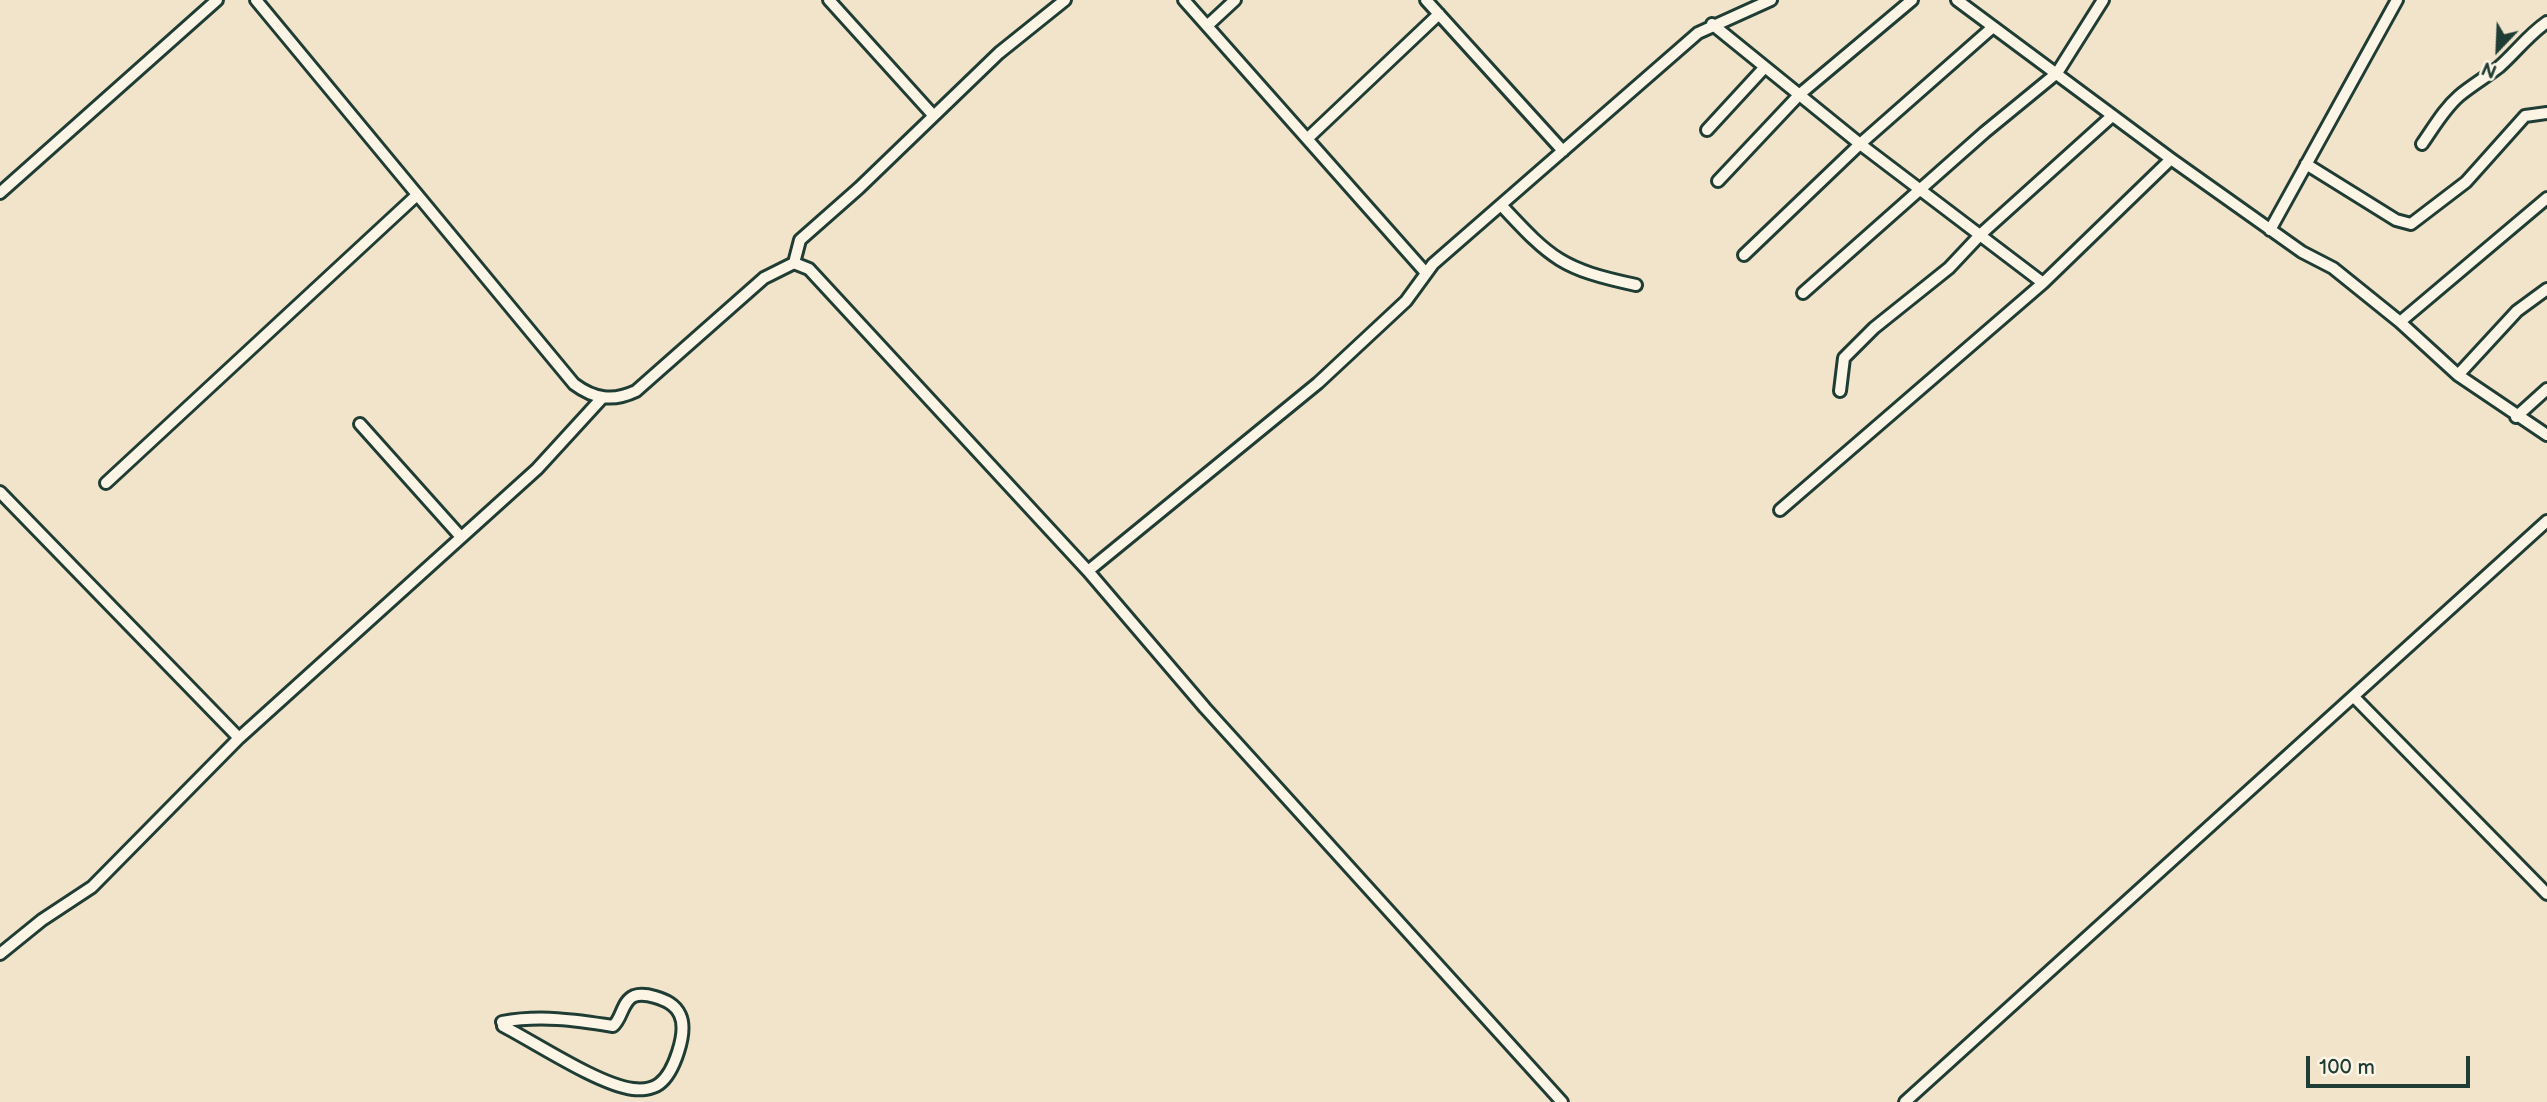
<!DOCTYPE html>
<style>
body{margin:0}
#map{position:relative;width:2547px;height:1102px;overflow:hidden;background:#f1e4ca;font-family:"Balsamiq Sans",sans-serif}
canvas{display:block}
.north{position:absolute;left:2463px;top:14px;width:70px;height:70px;-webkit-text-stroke:5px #fcf5e5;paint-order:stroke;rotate:203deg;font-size:19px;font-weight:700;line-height:28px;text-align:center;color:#1f3d34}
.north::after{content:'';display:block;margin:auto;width:24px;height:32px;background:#1f3d34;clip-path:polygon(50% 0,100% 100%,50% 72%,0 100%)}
.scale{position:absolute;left:2306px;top:1056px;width:164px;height:32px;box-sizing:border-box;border:4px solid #1f3d34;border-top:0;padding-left:9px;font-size:21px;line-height:24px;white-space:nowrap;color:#1f3d34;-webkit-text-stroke:5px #fcf5e5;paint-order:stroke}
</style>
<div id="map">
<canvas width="2547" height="1102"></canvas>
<div class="north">N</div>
<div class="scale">100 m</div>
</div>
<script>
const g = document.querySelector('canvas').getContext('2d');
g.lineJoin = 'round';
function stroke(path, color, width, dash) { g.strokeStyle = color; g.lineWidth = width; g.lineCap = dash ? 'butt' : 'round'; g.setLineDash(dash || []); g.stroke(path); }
const street = new Path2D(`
 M256 0 574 384C594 399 613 402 636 391L764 278 794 263 809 269 1088 571 1205 708 1562 1102
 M829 0 933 115
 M1184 0 1426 273
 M1426 0 1563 151
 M1957 0 2171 159 2302 252 2333 268 2400 322 2458 375 2547 435
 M1712 24 1860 144 2043 283
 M1207 26 1235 0
 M1707 130 1765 67
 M1308 138 1439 14
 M2422 144C2434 127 2444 109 2459 96 2471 86 2486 77 2499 67 2516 52 2528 35 2547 22
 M2306 164 2396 220 2411 224 2466 182 2525 116 2547 113
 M1718 181 1800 94 1912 0
 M0 193 217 0
 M1501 205C1552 260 1562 269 1636 285
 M2270 230 2397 0
 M1744 255 1860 144 1993 27
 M794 263 800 240 859 188 999 53 1065 0
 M1803 293 1985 132 2057 73 2103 0
 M2400 322 2547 198
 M2458 375 2517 311 2547 289
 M1840 391 1844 358 1874 328 1949 268 1981 234 2112 116
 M2516 417 2547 389
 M360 424 461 537
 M106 483 417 195
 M0 492 239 738
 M1780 510 2043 283 2171 159
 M1088 571 1318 383 1406 301 1433 264 1698 33 1771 0
 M2355 698 2547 894
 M0 954 42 920 92 887 239 738 537 469 602 398
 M502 1022C540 1015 575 1020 613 1026 622 1019 622 1001 634 996 640 994 648 995 655 997 665 1000 675 1004 680 1015 688 1032 674 1073 659 1084 652 1089 641 1090 633 1089 599 1085 536 1043 503 1026
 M1905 1102 2547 521`);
stroke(street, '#1f3d34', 16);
stroke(street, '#fcf5e5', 10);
</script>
